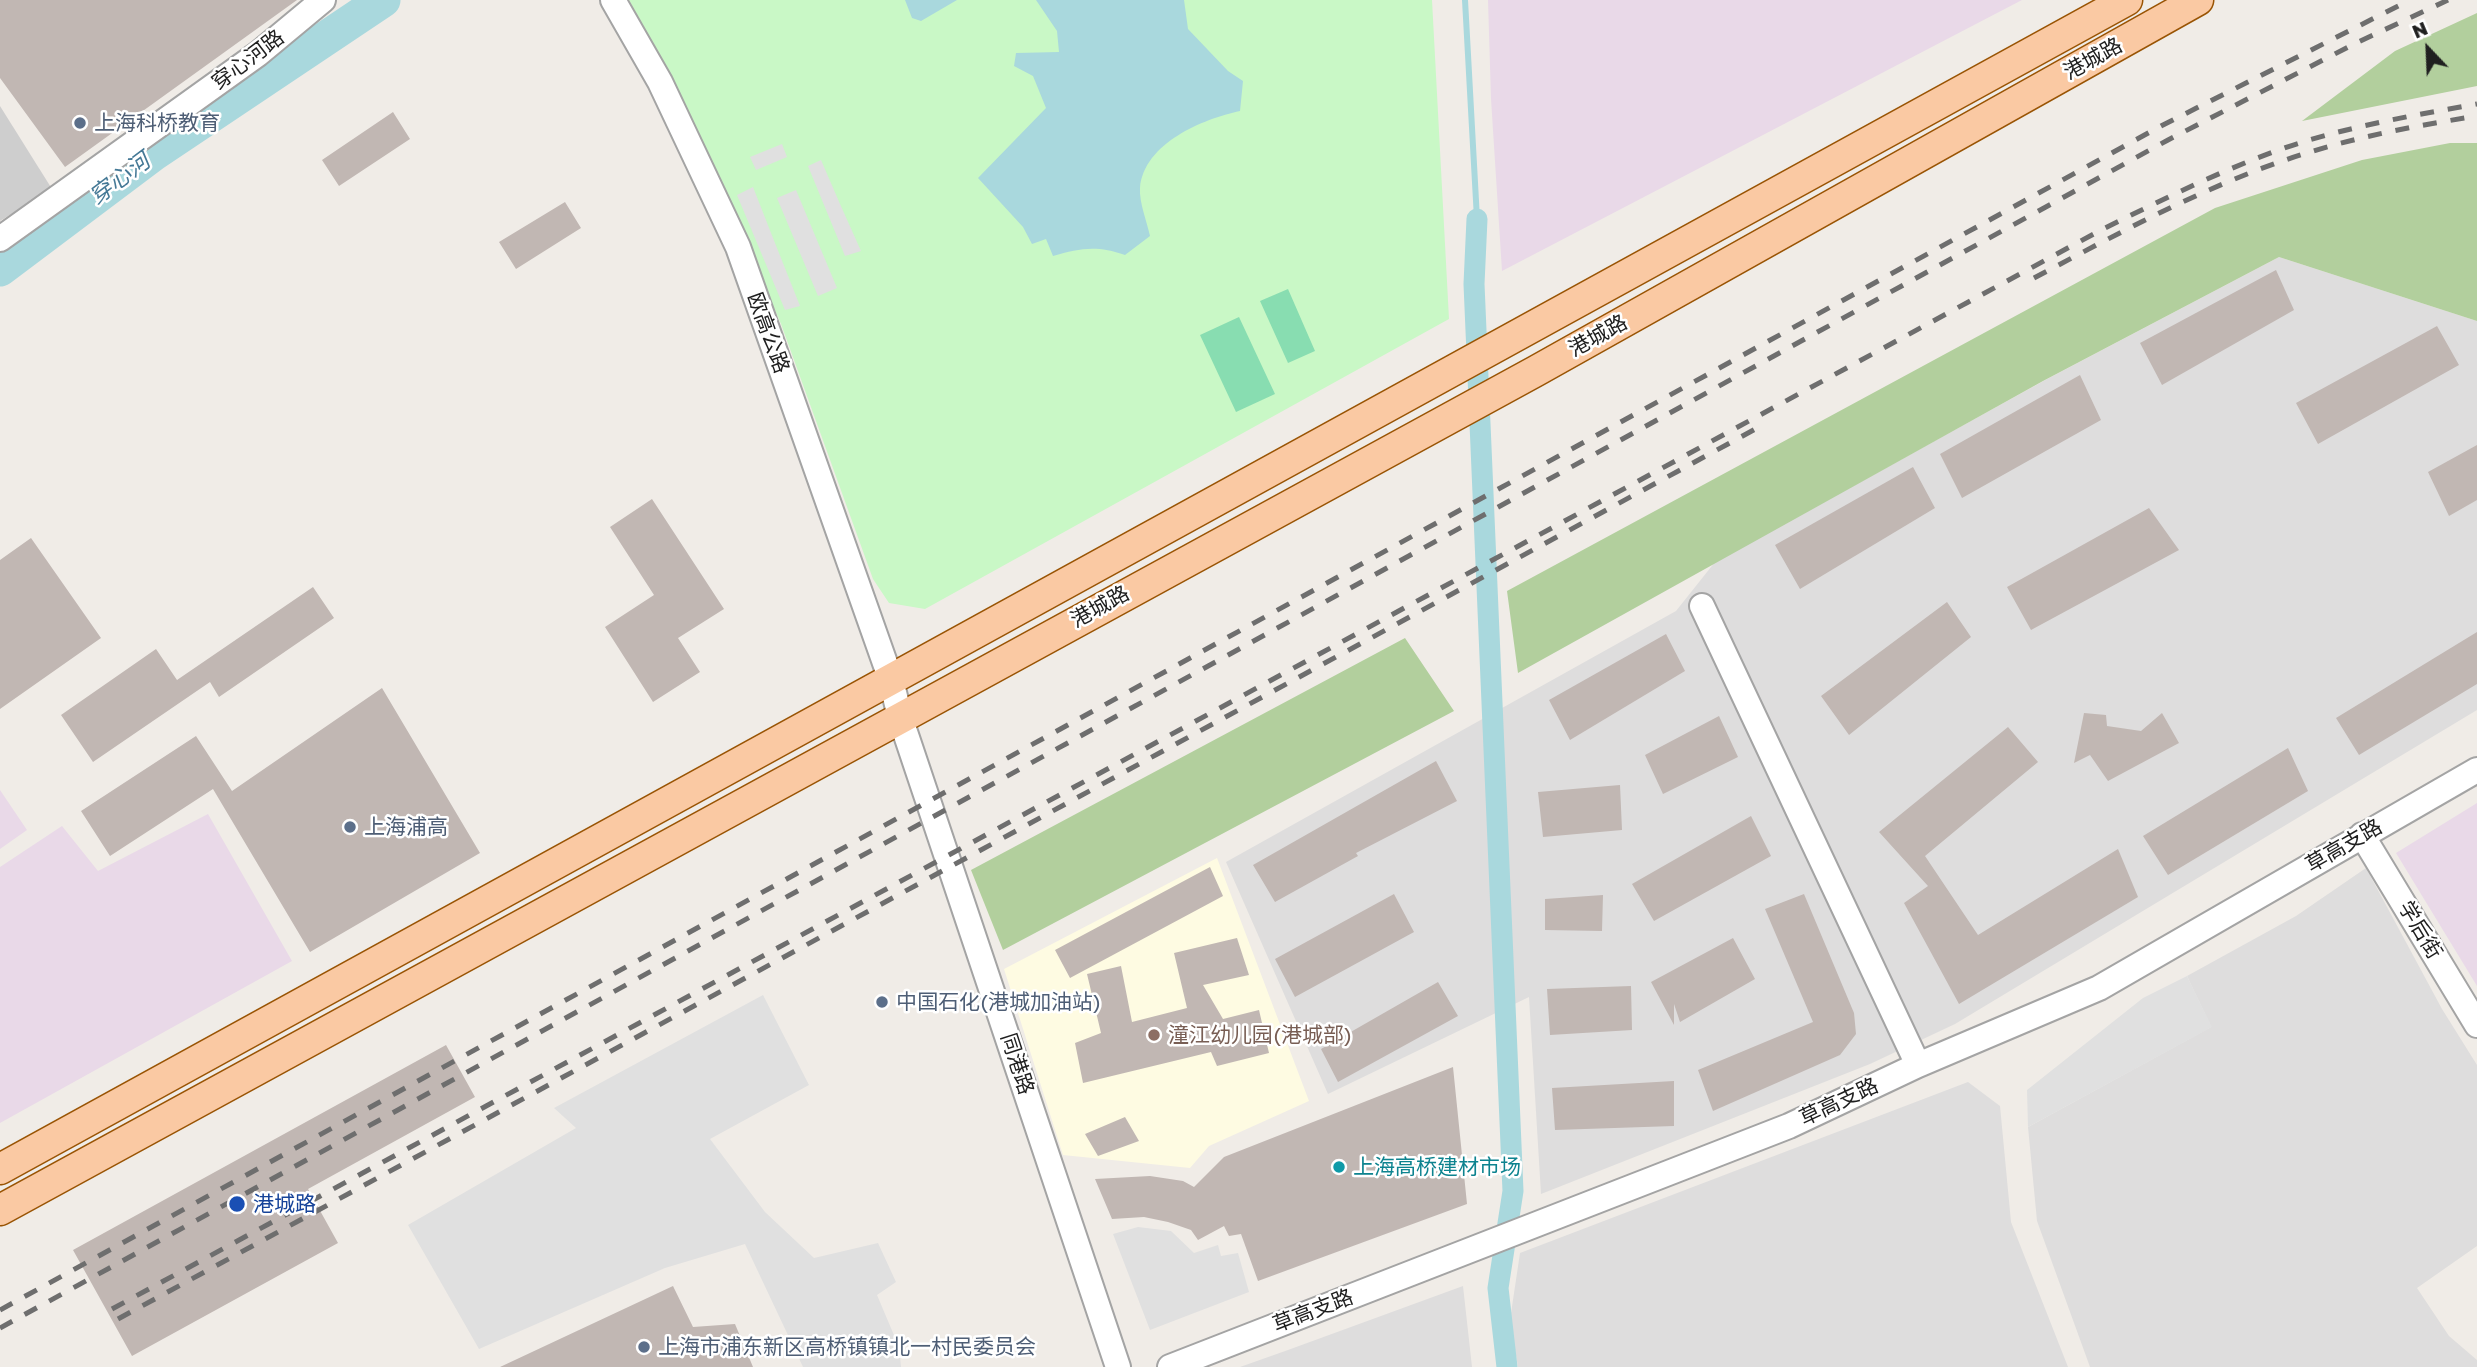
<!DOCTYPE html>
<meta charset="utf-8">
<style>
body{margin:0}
#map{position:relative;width:2477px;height:1367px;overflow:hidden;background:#f0ece7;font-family:"Golos Text",sans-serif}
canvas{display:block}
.north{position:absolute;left:2393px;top:14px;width:70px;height:70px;-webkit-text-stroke:5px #fff;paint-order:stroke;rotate:337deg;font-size:19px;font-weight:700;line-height:28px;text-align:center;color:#202020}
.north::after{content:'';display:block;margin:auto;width:24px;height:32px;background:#202020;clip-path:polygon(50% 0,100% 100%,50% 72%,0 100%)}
</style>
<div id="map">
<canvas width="2477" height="1367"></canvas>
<div class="north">N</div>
</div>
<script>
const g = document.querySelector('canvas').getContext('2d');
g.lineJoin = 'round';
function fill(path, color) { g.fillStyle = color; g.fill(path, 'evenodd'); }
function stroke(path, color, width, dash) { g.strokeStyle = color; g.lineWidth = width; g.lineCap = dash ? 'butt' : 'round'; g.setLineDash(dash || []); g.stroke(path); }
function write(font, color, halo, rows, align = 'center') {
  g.font = font + ' "Golos Text","Noto Sans SC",sans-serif'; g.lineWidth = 5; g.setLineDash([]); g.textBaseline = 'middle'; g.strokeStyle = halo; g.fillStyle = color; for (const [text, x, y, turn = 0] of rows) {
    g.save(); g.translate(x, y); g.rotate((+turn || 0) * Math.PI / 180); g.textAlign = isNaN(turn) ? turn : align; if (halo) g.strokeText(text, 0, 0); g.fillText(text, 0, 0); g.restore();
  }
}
fill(new Path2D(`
 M2279 257 2477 321V710L1955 1024 1870 1064 1541 1194 1529 997 1328 1094 1226 862 1676 611 1715 562 2049 378Z
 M2366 868 2442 1009 2477 1065V1246L2417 1288 2449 1336 2477 1360V1367H2090L2037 1221 2028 1127 2211 1027 2187 976 2296 916Z
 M1968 1082 2000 1106 2011 1222 2068 1367H1518L1510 1320 1520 1253Z
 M1463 1286 1472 1367H1240L1288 1350Z`), '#dedddd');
fill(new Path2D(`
 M1488 0H2022L1502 271 1491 99Z
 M0 790 27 830 0 849Z
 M2477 803V986L2396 853Z
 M208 814 292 961 0 1123V867L62 826 98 871Z`), '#e9d9e8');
fill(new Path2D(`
 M1217 858 1309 1101 1209 1146 1190 1168 1063 1155 1004 969Z`), '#fefbe2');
fill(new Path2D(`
 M0 106 52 189 0 221Z`), '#cecece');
fill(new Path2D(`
 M2477 13V86L2302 121 2395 51Z
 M2450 143H2477V321L2279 257 2043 381 1518 673 1507 591 2215 208 2362 160Z
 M1405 638 1454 711 1003 950 971 870Z`), '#b2cf9d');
fill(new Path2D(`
 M629 0H1432L1449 319 925 609 889 603 873 579 781 324 692 119Z`), '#c9f8c6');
fill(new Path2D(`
 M1288 289 1315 351 1288 363 1260 301Z
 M1239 317 1275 394 1236 412 1200 335Z`), '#88ddb1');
fill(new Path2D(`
 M782 144 787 157 756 170 750 157Z
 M821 160 840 204 861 251 845 256 808 166Z
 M753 187 771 233 800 306 785 310 737 195Z
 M796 190 837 288 818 296 777 198Z
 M2187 976 2212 1027 2028 1127 2027 1090 2143 998Z
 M763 995 809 1085 710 1139 765 1212 814 1258 878 1243 896 1282 877 1295 899 1347 901 1367H803L745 1244 665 1268 479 1349 408 1225 576 1128 554 1108Z
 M1138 1227 1171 1231 1194 1253 1218 1245 1221 1256 1238 1253 1249 1292 1150 1330 1113 1234Z`), '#e0e0e0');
fill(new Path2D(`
 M905 0H957L921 21 912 18Z
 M1036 0H1184L1188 29 1228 71 1243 81 1240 111C1203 119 1144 143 1140 188 1139 202 1147 222 1150 236L1125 255C1097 245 1080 248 1053 256L1046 239 1032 244 1023 227 978 178 1046 108 1033 76 1014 66 1016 53 1059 52 1057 31Z`), '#a9d8dd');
stroke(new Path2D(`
 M1465 0 1477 219`), '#a9d8dd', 6);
stroke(new Path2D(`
 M1477 219 1474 284 1513 1191 1498 1288 1507 1367`), '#a9d8dd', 21);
stroke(new Path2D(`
 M0 269 153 154 383 0`), '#a9d8dd', 35);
fill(new Path2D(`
 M0 0H297L65 167 0 78Z
 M393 112 410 139 339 186 322 160Z
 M565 202 581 228 516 269 499 242Z
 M2276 270 2294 310 2162 385 2140 343Z
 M2437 326 2459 365 2318 444 2296 403Z
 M2080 375 2101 420 1962 498 1940 454Z
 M2477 445V500L2449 516 2428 472Z
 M1913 467 1935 508 1800 589 1775 545Z
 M652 499 724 609 678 638 700 672 653 702 605 627 654 595 610 527Z
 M2149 508 2179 550 2031 630 2007 587Z
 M31 538 101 638 0 709V560Z
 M313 587 334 618 219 697 210 682 93 762 61 715 156 649 177 680Z
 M1947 602 1971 637 1849 735 1821 696Z
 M2477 632V684L2359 755 2336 718Z
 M1666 634 1685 671 1570 740 1549 700Z
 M382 688 480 853 310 952 213 789 110 856 81 811 196 736 232 791Z
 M2084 713 2106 715 2107 726 2141 731 2162 713 2179 743 2108 781 2090 755 2074 763Z
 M1719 716 1738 757 1663 794 1645 755Z
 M2008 727 2038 762 1925 856 1978 935 2118 849 2138 897 1959 1004 1904 903 1928 886 1879 832Z
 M2288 748 2308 791 2168 875 2143 836Z
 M1436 761 1457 801 1356 853 1358 856 1275 902 1253 865Z
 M1620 785 1622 830 1543 837 1538 792Z
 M1751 816 1771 856 1654 921 1632 884Z
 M1210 867 1223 896 1070 978 1055 950Z
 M1394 894 1414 932 1295 997 1275 959Z
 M1804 894 1854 1013 1856 1034 1840 1055 1713 1111 1698 1070 1813 1022 1765 909Z
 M1603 895 1602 931 1545 930V899Z
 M1237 938 1249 975 1203 985 1223 1019 1259 1010 1269 1053 1217 1066 1211 1052 1083 1083 1075 1043 1101 1033 1087 974 1121 966 1132 1022 1187 1008 1174 953Z
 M1733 938 1755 979 1680 1022 1674 1004V1025L1651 982Z
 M1438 982 1458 1016 1338 1082 1321 1049Z
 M1631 986 1632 1030 1550 1035 1547 989Z
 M446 1045 475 1097 308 1189 338 1243 132 1356 73 1250Z
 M1453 1067 1467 1204 1258 1281 1241 1234 1229 1236 1224 1226 1198 1240 1191 1230 1168 1222 1144 1217 1112 1219 1095 1179 1150 1176 1183 1181 1194 1187 1224 1157Z
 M1674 1081V1126L1555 1130 1552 1088Z
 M1125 1117 1139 1141 1098 1156 1085 1134Z
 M673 1286 693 1327 735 1324 753 1367H500Z`), '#c1b7b3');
const minor = new Path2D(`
 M613 0 660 82 738 247 891 680 900 717 1118 1367
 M0 239 258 54 323 0
 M1702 606 1918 1065
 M2362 835 2477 1025
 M1170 1367 1789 1126 1918 1065 2099 988 2477 770`);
const major = new Path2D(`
 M0 1169 2127 0
 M0 1210 1536 371 2198 0`);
stroke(minor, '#a4a4a4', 28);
stroke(major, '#995404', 33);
stroke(minor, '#fff', 24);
stroke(major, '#fac9a3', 30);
stroke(new Path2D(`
 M2034 278C2123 231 2214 181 2310 152 2365 135 2421 125 2477 116
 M112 1309 2101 230C2168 197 2237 162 2309 140 2364 124 2420 114 2477 104
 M0 1310 2161 126 2410 0
 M118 1319 1761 426
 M0 1328 2168 140 2354 44 2448 0`), '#6e6e6e', 5, [14, 14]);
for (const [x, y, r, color] of [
 [80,123,7,"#5c6f8a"],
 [350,827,7,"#5c6f8a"],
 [882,1002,7,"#5c6f8a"],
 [1154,1035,7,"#8d6e63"],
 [1339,1167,7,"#0f9aa8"],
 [237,1204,9,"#1a4fb4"],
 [644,1347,7,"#5c6f8a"]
]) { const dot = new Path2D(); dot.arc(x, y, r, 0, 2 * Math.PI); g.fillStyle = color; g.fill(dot); stroke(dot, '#fff', 2.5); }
write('21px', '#202020', '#fff', [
 ["港城路",2093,59,-29],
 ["穿心河路",248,60,-37],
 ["欧高公路",768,333,70],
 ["港城路",1598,336,-29],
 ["港城路",1100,607,-29],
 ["草高支路",2344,846,-30],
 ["学后街",2420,930,59],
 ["同港路",1017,1064,72],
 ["草高支路",1839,1102,-25],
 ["草高支路",1313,1311,-21]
]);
write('21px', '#4e5e75', '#fff', [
 ["上海科桥教育",94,123],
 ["上海浦高",364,827],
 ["中国石化(港城加油站)",896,1002],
 ["上海市浦东新区高桥镇镇北一村民委员会",658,1347]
], 'left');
write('21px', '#785e54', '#fff', [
 ["潼江幼儿园(港城部)",1168,1035]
], 'left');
write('21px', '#0d838f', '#fff', [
 ["上海高桥建材市场",1353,1167]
], 'left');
write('21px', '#164399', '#fff', [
 ["港城路",253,1204]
], 'left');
write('italic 23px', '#457996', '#fff', [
 ["穿心河",120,179,-37]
]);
</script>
